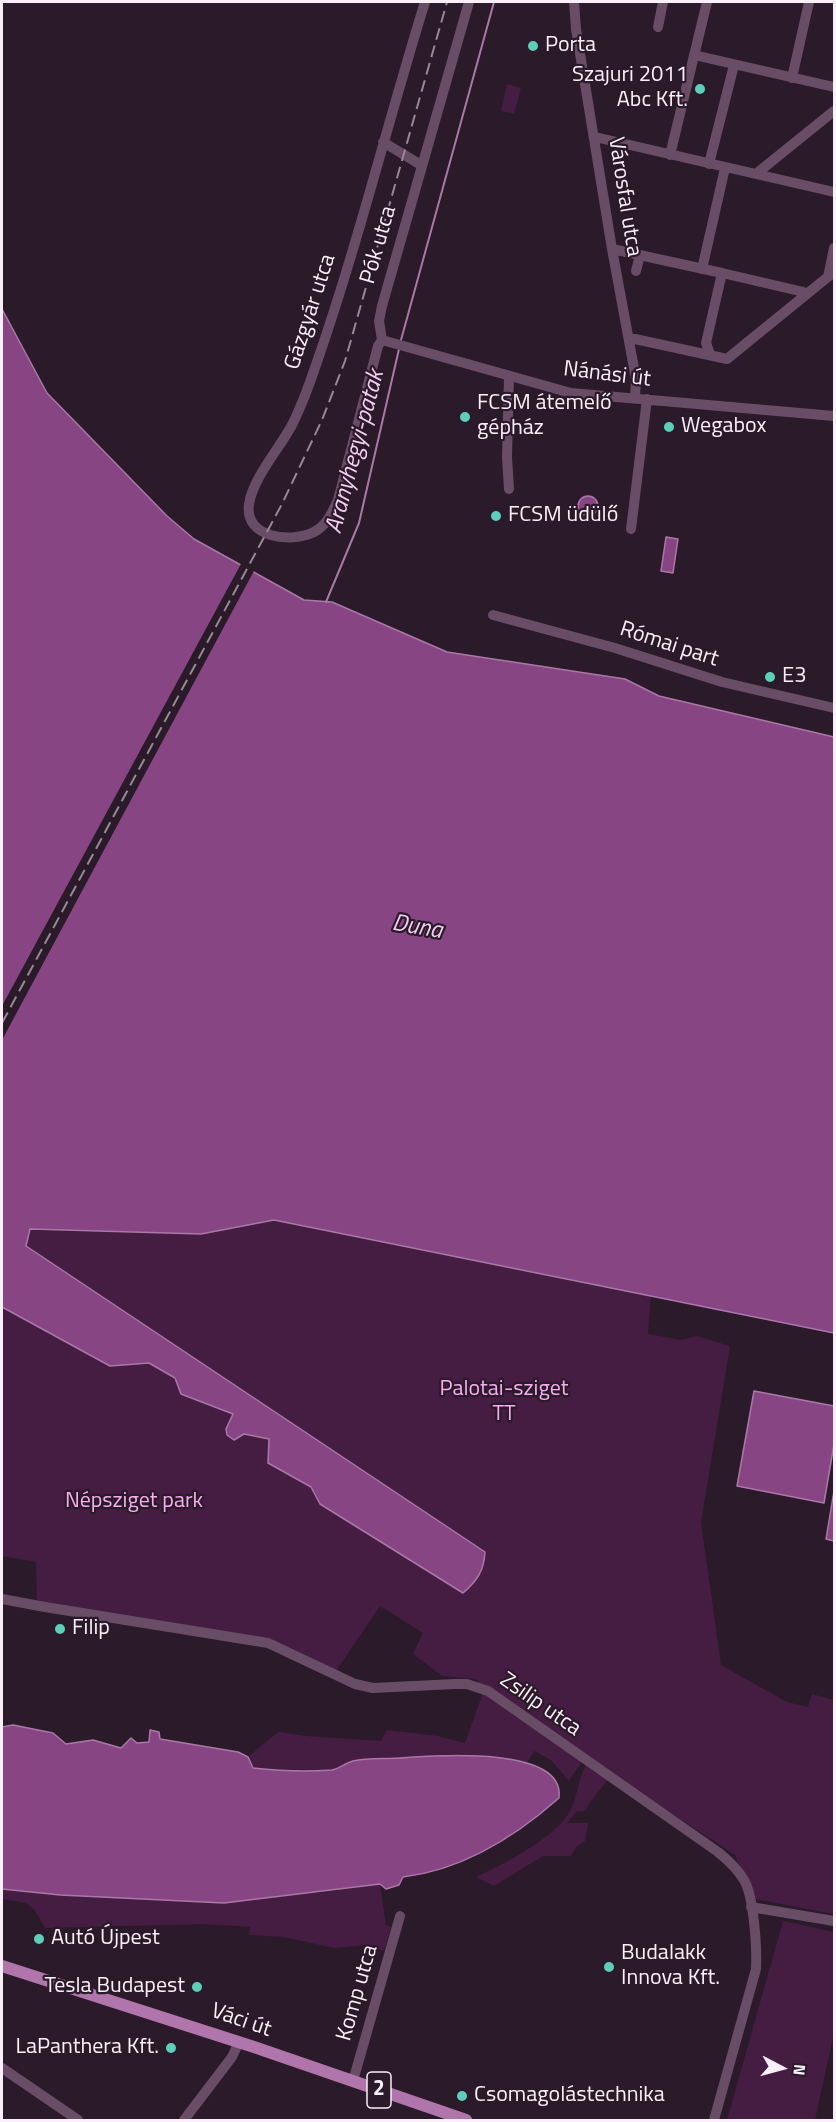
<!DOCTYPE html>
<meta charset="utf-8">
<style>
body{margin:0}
#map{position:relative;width:836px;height:2122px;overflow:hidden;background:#2b1a2a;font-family:"Titillium Web",sans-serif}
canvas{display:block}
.frame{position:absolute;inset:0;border:3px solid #fbeffa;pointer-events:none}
.north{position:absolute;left:752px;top:2038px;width:60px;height:60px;-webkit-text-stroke:4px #2b1a2a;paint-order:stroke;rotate:96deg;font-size:16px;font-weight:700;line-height:24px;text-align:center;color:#fbeffa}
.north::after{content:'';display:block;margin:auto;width:21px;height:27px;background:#fbeffa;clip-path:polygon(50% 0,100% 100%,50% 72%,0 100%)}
</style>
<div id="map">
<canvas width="836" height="2122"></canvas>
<div class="frame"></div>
<div class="north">N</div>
</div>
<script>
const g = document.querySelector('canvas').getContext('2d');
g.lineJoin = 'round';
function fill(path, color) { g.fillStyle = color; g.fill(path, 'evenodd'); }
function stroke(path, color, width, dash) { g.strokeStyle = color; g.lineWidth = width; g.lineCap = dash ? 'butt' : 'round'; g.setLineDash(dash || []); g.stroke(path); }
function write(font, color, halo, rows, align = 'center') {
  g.font = font + ' "Titillium Web",sans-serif'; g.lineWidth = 4.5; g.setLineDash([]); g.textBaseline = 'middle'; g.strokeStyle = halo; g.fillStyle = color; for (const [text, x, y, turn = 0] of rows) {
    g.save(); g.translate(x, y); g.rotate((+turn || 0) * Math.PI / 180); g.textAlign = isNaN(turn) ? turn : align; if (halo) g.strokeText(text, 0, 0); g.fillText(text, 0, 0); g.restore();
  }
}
fill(new Path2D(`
 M507 84 521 88 514 114 501 111Z
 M274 1220 651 1295 648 1334 682 1340 697 1336 730 1346 701 1522 721 1665 787 1702 808 1707 812 1694 834 1700V1914L755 1899 735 1855 612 1774 583 1812 577 1811 567 1823H588L585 1841 576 1847 571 1856H543L494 1886 476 1877C502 1865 557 1837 570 1811 579 1793 577 1781 587 1763L583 1760 569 1781 551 1760 534 1751 527 1763 490 1756 453 1754 351 1761 335 1770 275 1771 253 1768 248 1757 278 1732 306 1736 381 1741 387 1730 438 1736 465 1743 484 1690 476 1679 442 1676 413 1654 423 1633 380 1606 334 1674 268 1643 127 1620 37 1601 36 1562 2 1556V1307L109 1366 149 1363 175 1378 182 1394 233 1414 226 1429 227 1435 234 1440 244 1434 269 1439V1463L311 1487 320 1504 462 1592C477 1581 484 1571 485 1552L26 1246 30 1229 201 1234Z
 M380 1884 386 1925 391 1927 384 1951 367 1945 334 1948 284 1937 249 1935 250 1927 204 1924 45 1928C31 1902 31 1903 2 1899V1889L60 1895 318 1893Z
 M783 1921 834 1932V2033L815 2120H727Z`), '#451d42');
const water = new Path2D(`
 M2 309 47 393 167 516 194 539 304 600 332 602 447 652 625 679 659 696 834 737V1333L274 1220 201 1234 30 1229 26 1246 485 1552C484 1571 477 1581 463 1593L320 1504 311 1487 268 1463 269 1439 244 1434 234 1440 227 1435 226 1429 233 1414 181 1394 175 1378 149 1363 110 1366 2 1307Z
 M578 506a10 10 0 1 1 20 0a10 10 0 1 1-20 0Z
 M666 537 678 539 673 573 661 571Z
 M754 1391 834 1406V1444L824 1503 737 1486Z
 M834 1491V1541L826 1539Z
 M13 1725 53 1733 66 1744 93 1740 121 1748 131 1738 137 1743 149 1742 150 1730 159 1732 160 1739 238 1752 248 1757 253 1768C279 1771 306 1772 332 1770 339 1769 345 1763 353 1761 367 1758 384 1759 399 1758 429 1756 566 1744 559 1798 515 1837 462 1870 403 1877L399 1885 386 1889 380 1884 224 1903 60 1895 2 1889V1727Z`);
fill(water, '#884583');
stroke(water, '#aa78a7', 1.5);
fill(new Path2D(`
 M242 562 255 569 2 1040V1006Z`), '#2b1a2a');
stroke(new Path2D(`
 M401 340 494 2
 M326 602 359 523 399 349`), '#aa78a7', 2);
stroke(new Path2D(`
 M425 2C388 121 358 244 317 362 310 383 302 405 292 425 279 449 253 478 249 504 244 539 292 543 314 532 327 525 332 513 338 500L378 346 382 340 379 321 382 306 469 2
 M574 2 576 29 612 249 636 379 635 398
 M658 27 663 2
 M694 55 834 87
 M792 78 809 2
 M595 137 756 174 834 111
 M383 142 421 165
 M670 155 707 2
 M709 164 734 65
 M756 174 834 192
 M612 249 722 273
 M702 269 725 168
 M636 271 640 255
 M828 277 834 248
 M629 339H635L727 359 834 272
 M382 340 571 393 834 416
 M710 354 706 343 722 273 808 293
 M509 376 507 457 509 489
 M631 529 647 399
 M493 615 615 648 722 682 834 708
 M2 1599 45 1607 268 1643 355 1684 373 1688 455 1684H467L488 1691 718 1852C728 1860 737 1868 744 1880 754 1897 757 1948 756 1969L714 2120
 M751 1907 834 1921
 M2 2068 78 2120
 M353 2081 400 1916
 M184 2120 232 2057 239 2042`), '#694c66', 10);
stroke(new Path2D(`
 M2 1966 254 2047 466 2120`), '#b075ab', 12);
stroke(new Path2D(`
 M2 1023 282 504 322 420 345 361 447 2`), '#978896', 2, [12, 6]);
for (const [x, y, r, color] of [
 [533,46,6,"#5cceba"],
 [700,89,6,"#5cceba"],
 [465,417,6,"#5cceba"],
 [669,427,6,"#5cceba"],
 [496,516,6,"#5cceba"],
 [770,677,6,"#5cceba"],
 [60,1629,6,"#5cceba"],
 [39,1939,6,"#5cceba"],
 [609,1967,6,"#5cceba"],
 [197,1987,6,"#5cceba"],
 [171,2048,6,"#5cceba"],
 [462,2096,6,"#5cceba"]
]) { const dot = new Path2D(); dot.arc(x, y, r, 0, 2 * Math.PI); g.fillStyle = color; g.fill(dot); stroke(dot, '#2b1a2a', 2); }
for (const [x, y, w] of [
 [379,2090,24]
]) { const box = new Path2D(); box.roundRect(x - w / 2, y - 18, w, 36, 4.5); g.fillStyle = '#2b1a2a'; g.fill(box); stroke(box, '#fbeffa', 1.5); }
write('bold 21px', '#fbeffa', null, [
 ["2",379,2090]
]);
write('22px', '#fbeffa', '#2b1a2a', [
 ["Porta",545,46],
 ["Szajuri 2011",688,76,"right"],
 ["Abc Kft.",688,101,"right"],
 ["FCSM átemelő",477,404],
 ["gépház",477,429],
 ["Wegabox",681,427],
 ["FCSM üdülő",508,516],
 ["E3",782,677],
 ["Filip",72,1629],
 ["Autó Újpest",51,1939],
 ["Budalakk",621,1954],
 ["Innova Kft.",621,1979],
 ["Tesla Budapest",185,1987,"right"],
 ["LaPanthera Kft.",159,2048,"right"],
 ["Csomagolástechnika",474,2096]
], 'left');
write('22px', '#fbeffa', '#2b1a2a', [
 ["Városfal utca",624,197,81],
 ["Pók utca",379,245,-74],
 ["Gázgyár utca",311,312,-72],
 ["Nánási út",607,375,7],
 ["Római part",669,645,18],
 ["Zsilip utca",540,1705,35],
 ["Komp utca",358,1993,-74],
 ["Váci út",241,2021,19]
]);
write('22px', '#f7adf0', '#2b1a2a', [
 ["Palotai-sziget",504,1390],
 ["TT",504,1415],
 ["Népsziget park",134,1502]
]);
write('italic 24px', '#f4cef0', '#2b1a2a', [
 ["Aranyhegyi-patak",356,452,-75],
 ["Duna",417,928,10]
]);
</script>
